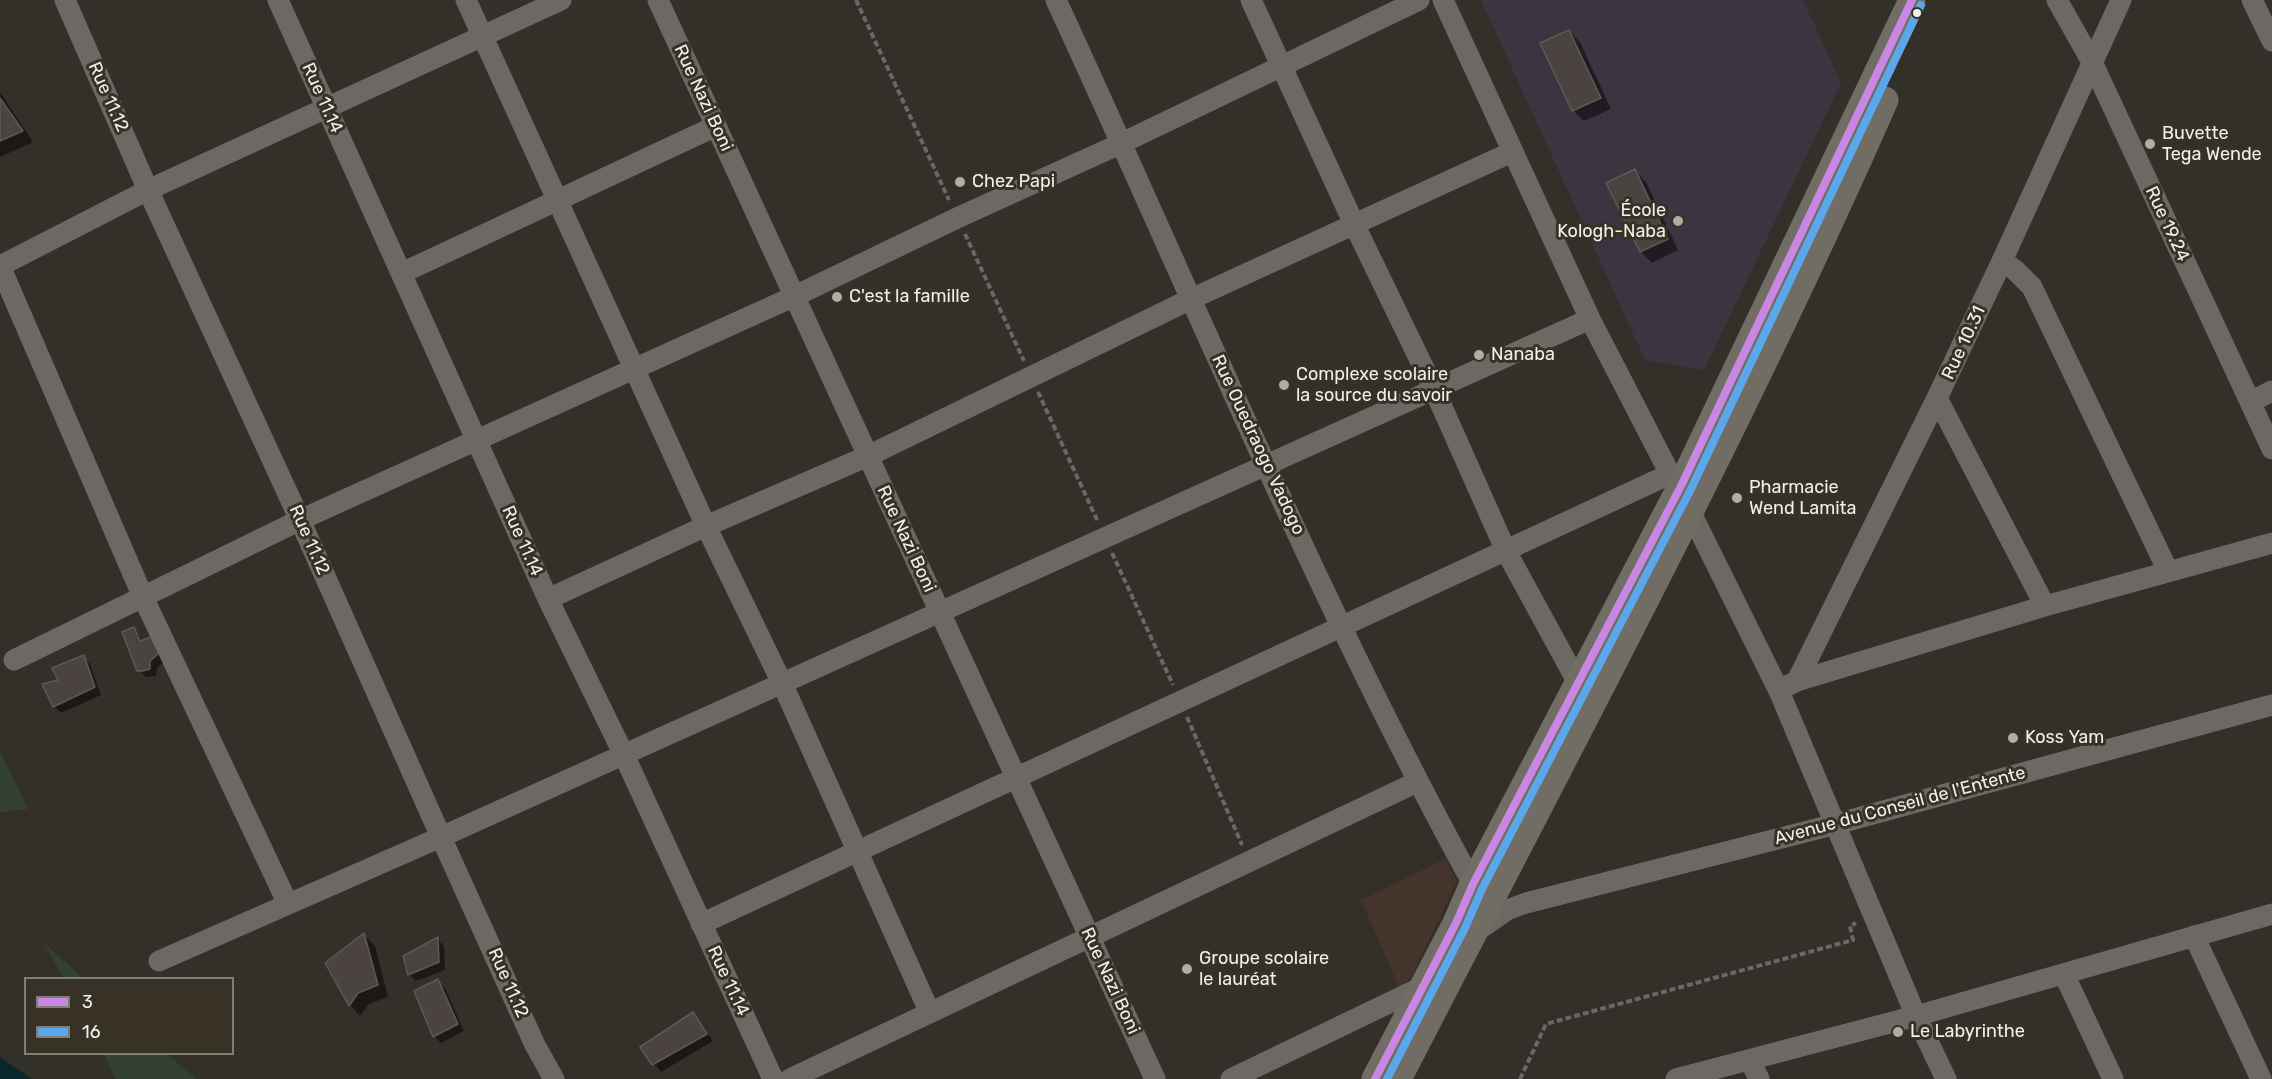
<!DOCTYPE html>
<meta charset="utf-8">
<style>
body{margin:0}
#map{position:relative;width:2272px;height:1079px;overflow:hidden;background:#33302a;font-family:Rubik,sans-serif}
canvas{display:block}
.legend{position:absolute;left:24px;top:977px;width:210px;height:78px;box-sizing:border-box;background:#373126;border:2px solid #827d74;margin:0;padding:8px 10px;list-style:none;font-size:18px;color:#f3efe8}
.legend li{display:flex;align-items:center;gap:12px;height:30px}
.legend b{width:30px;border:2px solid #827d74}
</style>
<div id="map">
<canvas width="2272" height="1079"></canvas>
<ul class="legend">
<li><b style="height:8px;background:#c787e3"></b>3</li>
<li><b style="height:8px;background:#5aa8eb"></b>16</li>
</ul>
</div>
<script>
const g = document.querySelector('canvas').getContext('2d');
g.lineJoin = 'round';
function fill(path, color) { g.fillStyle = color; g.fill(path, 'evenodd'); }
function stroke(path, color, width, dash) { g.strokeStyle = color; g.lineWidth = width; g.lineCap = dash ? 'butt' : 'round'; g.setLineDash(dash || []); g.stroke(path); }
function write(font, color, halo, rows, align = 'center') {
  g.font = font + ' Rubik,sans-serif'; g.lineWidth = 6; g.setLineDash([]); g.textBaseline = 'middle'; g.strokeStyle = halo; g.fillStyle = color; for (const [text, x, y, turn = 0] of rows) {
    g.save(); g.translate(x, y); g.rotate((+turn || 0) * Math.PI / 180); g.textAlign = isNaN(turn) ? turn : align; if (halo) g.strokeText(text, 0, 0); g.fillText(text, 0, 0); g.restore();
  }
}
fill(new Path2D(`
 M1445 859 1457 881 1411 978 1399 987 1361 900Z`), '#44342c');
fill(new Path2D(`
 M1481 0H1803L1841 83 1704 370 1645 360Z`), '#3d3441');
fill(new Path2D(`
 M0 752 28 809 0 812Z
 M43 942 83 978H64Z
 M104 1054H167L196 1079H116Z`), '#324134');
fill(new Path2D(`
 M0 1057 32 1079H0Z`), '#0a272e');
fill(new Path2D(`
 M1569 31 1580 42 1611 109 1584 121 1573 110Z
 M0 92 33 142 0 157Z
 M1635 171 1646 182 1678 250 1652 263 1641 252Z
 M134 629 143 642 167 660 157 668 156 676 146 677 139 670Z
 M83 657 90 664 101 695 61 713 54 706 60 681Z
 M364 935 375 946 388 997 369 1004 360 1016 350 1005 327 963Z
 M437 939 444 946 445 970 416 981 409 974Z
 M437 981 445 988 464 1031 441 1043 434 1036Z
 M693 1014 713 1041 661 1072 642 1048Z`), '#0007');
const building = new Path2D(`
 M1569 30 1601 98 1572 111 1540 43Z
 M0 98 23 131 0 141Z
 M1635 169 1668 239 1640 252 1606 183Z
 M134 627 140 641 154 636 160 652 150 661V669L143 671H137L122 632Z
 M84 655 95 687 53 707 42 684 58 680 52 668Z
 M364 933 378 985 358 993 349 1006 325 963Z
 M438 937 439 962 408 975 403 956Z
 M438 979 458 1024 433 1037 414 991Z
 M693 1012 707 1034 652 1065 640 1047Z`);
fill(building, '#4b433f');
stroke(building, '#5d5954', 1.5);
stroke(new Path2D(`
 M856 0 949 200
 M965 234 1024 361
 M1038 392 1098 522
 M1112 553 1173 685
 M1187 717 1242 845
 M1520 1079 1546 1024 1853 940 1850 926 1856 923`), '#6a6864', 4, [6, 3]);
stroke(new Path2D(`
 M65 0 148 190 300 520 441 837 535 1045 554 1079
 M278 0 548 599 624 755 773 1079
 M466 0 706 526 782 683 930 1013
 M658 0 1155 1079
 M1056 0C1193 296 1316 598 1473 884
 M1251 0 1355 226 1434 389 1506 551 1578 683
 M1443 0 1590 319 1670 474 1681 486 1691 513 1779 691 1916 1016 1946 1079
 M2057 0 2092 62 2272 449
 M2252 0 2272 41
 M2002 261 2015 270 2032 287 2168 571
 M402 273 716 126
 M1937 398 2045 606
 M2250 402 2272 391
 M548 599 706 526 868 456 1191 299 1512 152
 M14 660 300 520 795 296 957 218 1122 143 1419 0
 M1797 681 1937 398 2002 261 2121 0
 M1789 685 1797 681 2045 606 2272 543
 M288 904 143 597 0 266 148 190 561 0
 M701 924 1670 474
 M1475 932 1507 910 1526 903 1836 824 2272 705
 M2194 936 2261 1079
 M159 961 441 837 1590 319
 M2064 974 2113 1079
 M1750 1060 1759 1079
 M790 1079 1417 782
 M1231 1079 1422 987
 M1676 1079 1916 1016 2272 914`), '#6c6965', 21);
stroke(new Path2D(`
 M1375 1079 1456 923 1473 884 1681 486 1912 0
 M1398 1079C1565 755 1738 434 1885 100`), '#716c64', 27);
stroke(new Path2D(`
 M1375 1079 1456 923 1473 884 1681 486 1912 0`), '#c787e3', 8);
stroke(new Path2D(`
 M1387 1079 1465 928 1482 889 1690 491 1921 5`), '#5aa8eb', 8);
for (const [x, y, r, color] of [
 [1917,13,5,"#f3efe8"],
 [2150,144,6,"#b0aca6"],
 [960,182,6,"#b0aca6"],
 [1678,221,6,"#b0aca6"],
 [837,297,6,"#b0aca6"],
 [1479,355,6,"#b0aca6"],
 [1284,385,6,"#b0aca6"],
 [1737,498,6,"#b0aca6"],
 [2013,738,6,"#b0aca6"],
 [1187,969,6,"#b0aca6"],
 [1898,1032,6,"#b0aca6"]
]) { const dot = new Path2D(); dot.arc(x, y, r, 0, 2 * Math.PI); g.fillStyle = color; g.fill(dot); stroke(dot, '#373126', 2); }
write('18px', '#f3efe8', '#373126', [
 ["Rue 11.12",108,97,66],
 ["Rue 11.14",322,98,66],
 ["Rue Nazi Boni",703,98,65],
 ["Rue 19.24",2167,224,65],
 ["Rue 10.31",1964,343,-65],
 ["Rue Ouedraogo Vadogo",1258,445,65],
 ["Rue Nazi Boni",906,539,65],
 ["Rue 11.12",309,540,66],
 ["Rue 11.14",522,541,66],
 ["Avenue du Conseil de l'Entente",1900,806,-15],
 ["Rue 11.14",728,981,65],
 ["Rue Nazi Boni",1110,981,65],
 ["Rue 11.12",508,983,66]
]);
write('18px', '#f3efe8', '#373126', [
 ["Buvette",2162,134],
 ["Tega Wende",2162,155],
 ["Chez Papi",972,182],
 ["École",1666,211,"right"],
 ["Kologh-Naba",1666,232,"right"],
 ["C'est la famille",849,297],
 ["Nanaba",1491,355],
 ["Complexe scolaire",1296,375],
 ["la source du savoir",1296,396],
 ["Pharmacie",1749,488],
 ["Wend Lamita",1749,509],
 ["Koss Yam",2025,738],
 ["Groupe scolaire",1199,959],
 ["le lauréat",1199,980],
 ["Le Labyrinthe",1910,1032]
], 'left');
</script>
